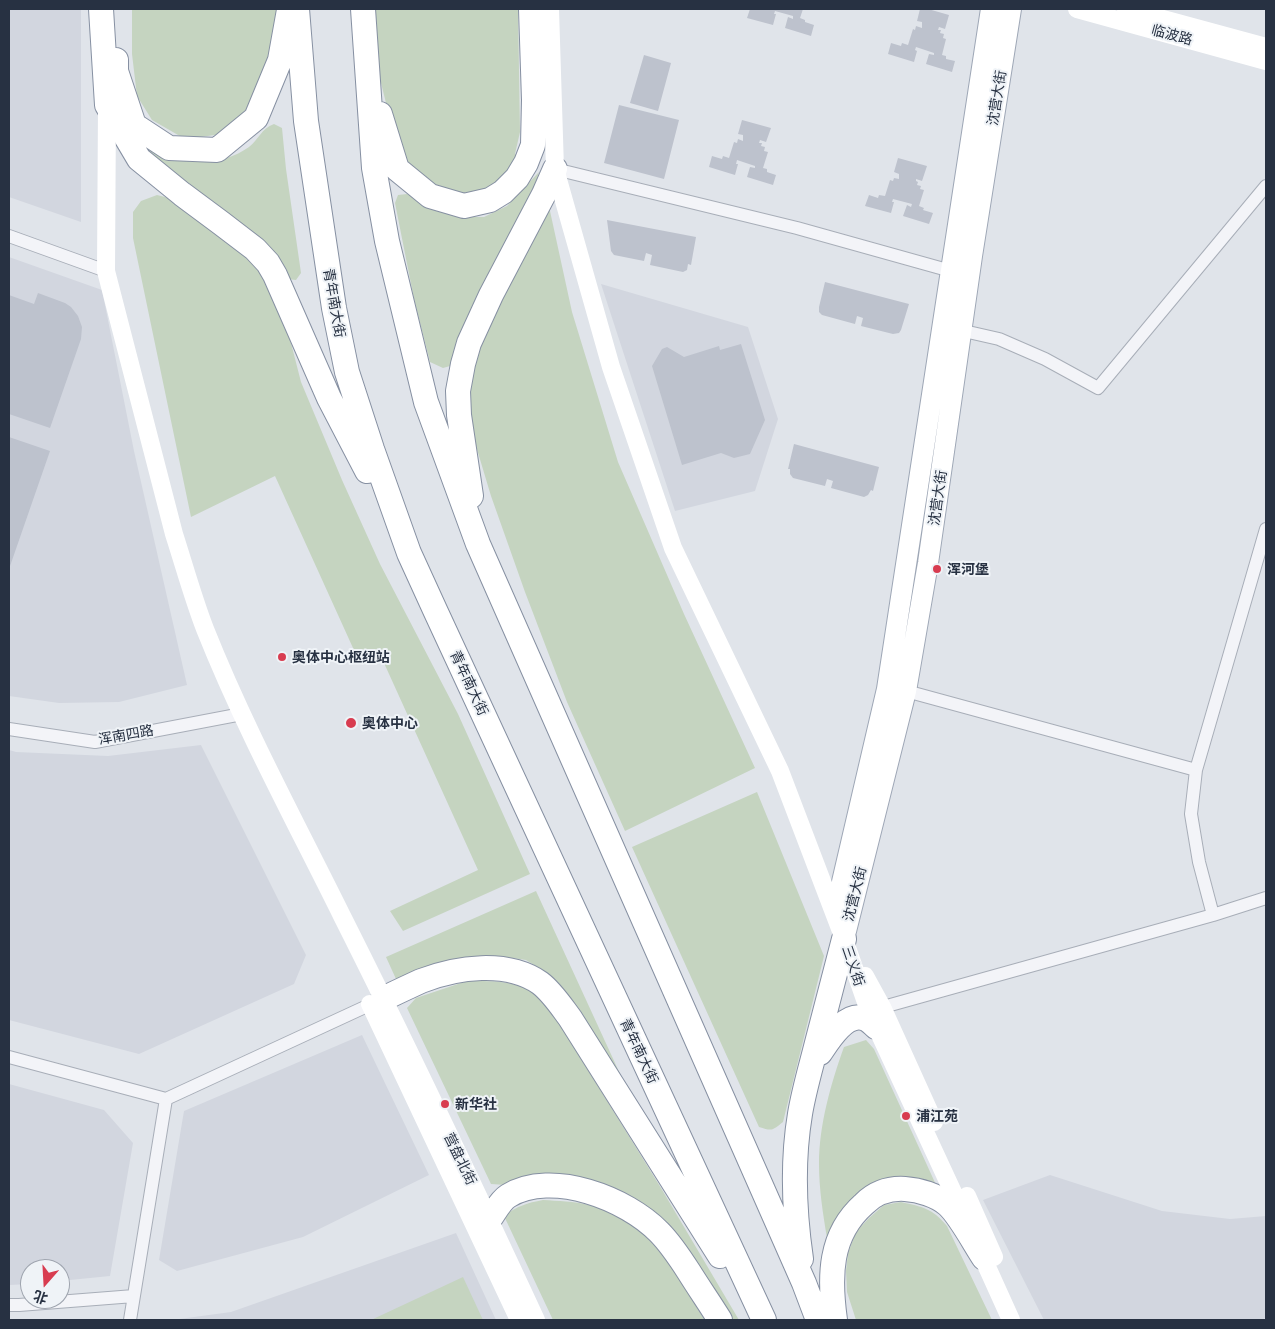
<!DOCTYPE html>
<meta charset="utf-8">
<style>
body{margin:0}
#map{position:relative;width:1275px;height:1329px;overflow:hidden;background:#e0e4ea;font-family:Lato,"Noto Sans SC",sans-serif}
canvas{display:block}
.frame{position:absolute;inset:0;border:10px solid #273142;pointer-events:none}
.north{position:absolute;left:20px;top:1259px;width:50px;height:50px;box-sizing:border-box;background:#eff3f7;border:1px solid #9fa5af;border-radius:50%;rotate:199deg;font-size:14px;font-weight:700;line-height:20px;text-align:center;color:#273142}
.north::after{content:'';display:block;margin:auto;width:18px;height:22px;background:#d83c50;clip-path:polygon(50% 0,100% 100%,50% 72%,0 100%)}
</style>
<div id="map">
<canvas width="1275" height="1329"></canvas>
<div class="frame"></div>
<div class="north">北</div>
</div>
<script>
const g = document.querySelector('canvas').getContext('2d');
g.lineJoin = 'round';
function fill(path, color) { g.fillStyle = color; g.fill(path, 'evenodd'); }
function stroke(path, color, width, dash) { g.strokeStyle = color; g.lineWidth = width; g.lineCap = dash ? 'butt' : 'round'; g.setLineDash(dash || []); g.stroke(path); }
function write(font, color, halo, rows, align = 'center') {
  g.font = font + ' Lato,"Noto Sans SC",sans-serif'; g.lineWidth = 4; g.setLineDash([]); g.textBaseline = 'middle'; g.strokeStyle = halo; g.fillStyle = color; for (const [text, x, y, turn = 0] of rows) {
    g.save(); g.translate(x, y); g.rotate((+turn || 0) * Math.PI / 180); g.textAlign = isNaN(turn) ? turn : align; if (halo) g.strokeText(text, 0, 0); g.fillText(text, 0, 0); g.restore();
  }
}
fill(new Path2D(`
 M9 9H81V222L9 197Z
 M9 257 102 290 134 451 187 685 119 702 59 703 9 696Z
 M601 284 748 327 778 419 755 491 675 511Z
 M201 745 306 955 294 984 139 1054 9 1020V750L16 752 108 756Z
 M362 1035 429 1175 303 1237 177 1271 159 1260 184 1111Z
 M9 1084 104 1110 133 1143 110 1276 60 1281V1269H30V1284L9 1285Z
 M1050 1175 1162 1211 1230 1219 1266 1216V1318L1261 1320H1044L983 1200Z
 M456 1233 496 1320H172L231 1312Z`), '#d2d6df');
fill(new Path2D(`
 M132 9H276L277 35 254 108 223 134 185 139 152 120 137 96 132 54Z
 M375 9H518L520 132 515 154 519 156 503 178 482 191 464 195 434 187 409 167 389 115 376 63Z
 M274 124 282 128 286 169 301 273 296 280 287 279 142 148 147 145C154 149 162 155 171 158 196 165 227 163 249 147 259 139 261 129 274 124Z
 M539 172 530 202 452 360 450 366 443 368 430 362 414 299 395 203 398 195 407 194 423 200 441 212 464 217H484L507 206Z
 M157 195 173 199 256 262 283 320 291 343 301 382 342 480 380 564 458 714 530 874 403 931 390 911 478 870 379 652 358 659 275 476 191 517 133 238V212L141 201Z
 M546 210 550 211 572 312 618 462 684 614 755 768 625 831 567 702 525 592 491 496 476 446 471 413 469 381 477 351Z
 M757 792 824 956 783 1122C772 1131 772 1131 759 1127L632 847Z
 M536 891 621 1076 599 1045 571 999 545 972 526 960 505 957H484L396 979 386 957Z
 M467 981C492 981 518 980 539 996 545 1001 549 1009 554 1015L661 1188 739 1320H726L640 1208 506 1185 491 1184 407 1008 416 998Z
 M866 1040 874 1049 937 1187 846 1206 827 1238C823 1214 819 1189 819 1164 819 1125 831 1083 844 1047Z
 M543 1200C558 1201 574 1201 589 1205 652 1222 673 1270 705 1320H553L504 1216C517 1206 527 1203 543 1200Z
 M901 1202C923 1207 932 1208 947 1226L992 1320H856L847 1292 846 1271 848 1253 856 1232 869 1218 884 1205Z
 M463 1277 483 1320H371Z`), '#c5d4c0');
fill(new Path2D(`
 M750 9 760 10V9H803L800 18 805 20V22L814 25 811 36 785 28 788 17 793 19V16L775 11 774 14H776L773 25 747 18Z
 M920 9H928L949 15 945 29 939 27 938 30H941L940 33 944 34 943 38 946 39 942 55 946 56V59L955 61 952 72 926 64 929 54 934 55V53L916 47 915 50 917 51 914 62 888 54 891 43 901 46 902 43 908 45 913 29 915 30 916 26 922 28V22L917 21Z
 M644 55 671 63 658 111 630 103Z
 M619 105 679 120 664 179 604 163Z
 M742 120 771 128 766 142 760 140 759 143H762L761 146 765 147 764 151 768 152 763 168 767 169V172L776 175 773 185 747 177 750 167 755 168V166L737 160 736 164H738L735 175 709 167 712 156 722 159 723 156 729 158 734 142 737 143 738 139 743 141V135L738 134Z
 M898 158 927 166 922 181 916 179V181L918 182 917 185 921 186 920 189 924 190 919 206 924 208 923 210 933 213 929 224 903 216 907 205 911 207 912 204 893 199 892 202H894L891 213 865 206 869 195 878 198 879 195 885 196 890 180 893 181 894 178 899 179V174L894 172Z
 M607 220 696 237 691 265 688 264 687 270 683 272 650 265 652 255 646 253 644 261 614 255 611 251Z
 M825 282 909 304 901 330 899 333 893 334 861 326 863 318 857 316 855 324 822 315 819 312V307Z
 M38 293 65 303 71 307 78 316 82 327 81 339 50 428 9 414V295L34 304Z
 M741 344 765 420 750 454 734 458 721 453 682 465 652 366 662 349 667 347 684 357 719 346 720 350Z
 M9 437 50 451 9 569Z
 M794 444 879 467 873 491 871 490 868 495 864 497 831 488 833 481 827 479 825 486 793 478 790 474V469H788Z`), '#bdc2cd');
const street = new Path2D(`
 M555 169 797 228 951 271
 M9 236 106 271
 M955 329 999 339 1045 359 1098 388 1266 186
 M899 690 906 691 1196 770
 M9 729 95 742 242 714
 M1213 915 1199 862 1191 814 1196 770 1266 529
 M876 1009 1213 915 1266 898
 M9 1057 166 1099 378 1001
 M9 1305H19L134 1296
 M130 1320 166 1099`);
const primary = new Path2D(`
 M842 921 840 900 842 882 887 689 991 9
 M844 939 906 691 928 563 972 256 1011 9`);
const highway = new Path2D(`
 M101 9 107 105 139 159 182 194 221 223 255 249 268 263 275 275 329 398 367 471
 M297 9 306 121 334 308 347 372 372 449 409 553 435 610 764 1320
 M363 9 374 168 387 241 426 402 478 544 804 1283 818 1320
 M116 60V71L134 125 169 148 217 150 256 118 280 60 289 10
 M380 114 397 169 430 196 464 206 490 200 503 192 517 178 526 163 533 145 534 100 531 9
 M471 496 459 415 458 391 463 364 469 343 491 295 544 194 555 169
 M383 999C395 993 408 987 421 981 457 967 507 960 540 983 552 992 561 1006 570 1018L720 1256
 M820 1053C829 1040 846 1010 866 1019 870 1021 873 1024 876 1027
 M489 1220C495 1212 500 1201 508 1196 552 1169 627 1199 659 1232 671 1244 680 1258 689 1272 699 1288 710 1304 720 1320
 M801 1259C794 1211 792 1162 800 1114 804 1090 811 1067 817 1043 826 1009 835 974 844 939
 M835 1320C829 1277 829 1235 864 1204 875 1193 889 1188 905 1189 919 1190 937 1195 948 1205 960 1216 974 1243 984 1258`);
stroke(street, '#a8aeb8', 14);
stroke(primary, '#9ea7b6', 22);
stroke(highway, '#8690a2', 26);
stroke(street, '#f3f4f8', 12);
stroke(new Path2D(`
 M550 9 555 169 611 367 673 548 780 771 844 939 869 1011 964 1216
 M1077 9 1266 61
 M1126 9 1266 47
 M107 105 106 271 174 534C184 565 193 598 205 629 244 727 295 821 342 916 409 1049 473 1184 536 1320
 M865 976 882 1007 934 1122
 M370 1004 519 1320
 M967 1196 994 1257
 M978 1247 1011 1320`), '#fff', 18);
stroke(primary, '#fff', 20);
stroke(highway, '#fff', 24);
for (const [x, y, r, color] of [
 [937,569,5,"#d83c50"],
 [282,657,5,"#d83c50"],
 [351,723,6,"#d83c50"],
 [445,1104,5,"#d83c50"],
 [906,1116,5,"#d83c50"]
]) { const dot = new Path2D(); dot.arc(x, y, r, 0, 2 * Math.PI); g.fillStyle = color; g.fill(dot); stroke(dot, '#eff3f7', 2); }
write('14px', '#273142', '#eff3f7', [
 ["临波路",1172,35,15],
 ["沈营大街",997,98,-81],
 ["青年南大街",334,303,80],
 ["沈营大街",938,498,-82],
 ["青年南大街",469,683,65],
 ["浑南四路",126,735,-10],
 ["沈营大街",855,894,-76],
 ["三义街",853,966,71],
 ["青年南大街",639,1051,65],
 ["营盘北街",460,1159,64]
]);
write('bold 14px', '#273142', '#eff3f7', [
 ["浑河堡",947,569],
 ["奥体中心枢纽站",292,657],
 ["奥体中心",362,723],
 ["新华社",455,1104],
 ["浦江苑",916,1116]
], 'left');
</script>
